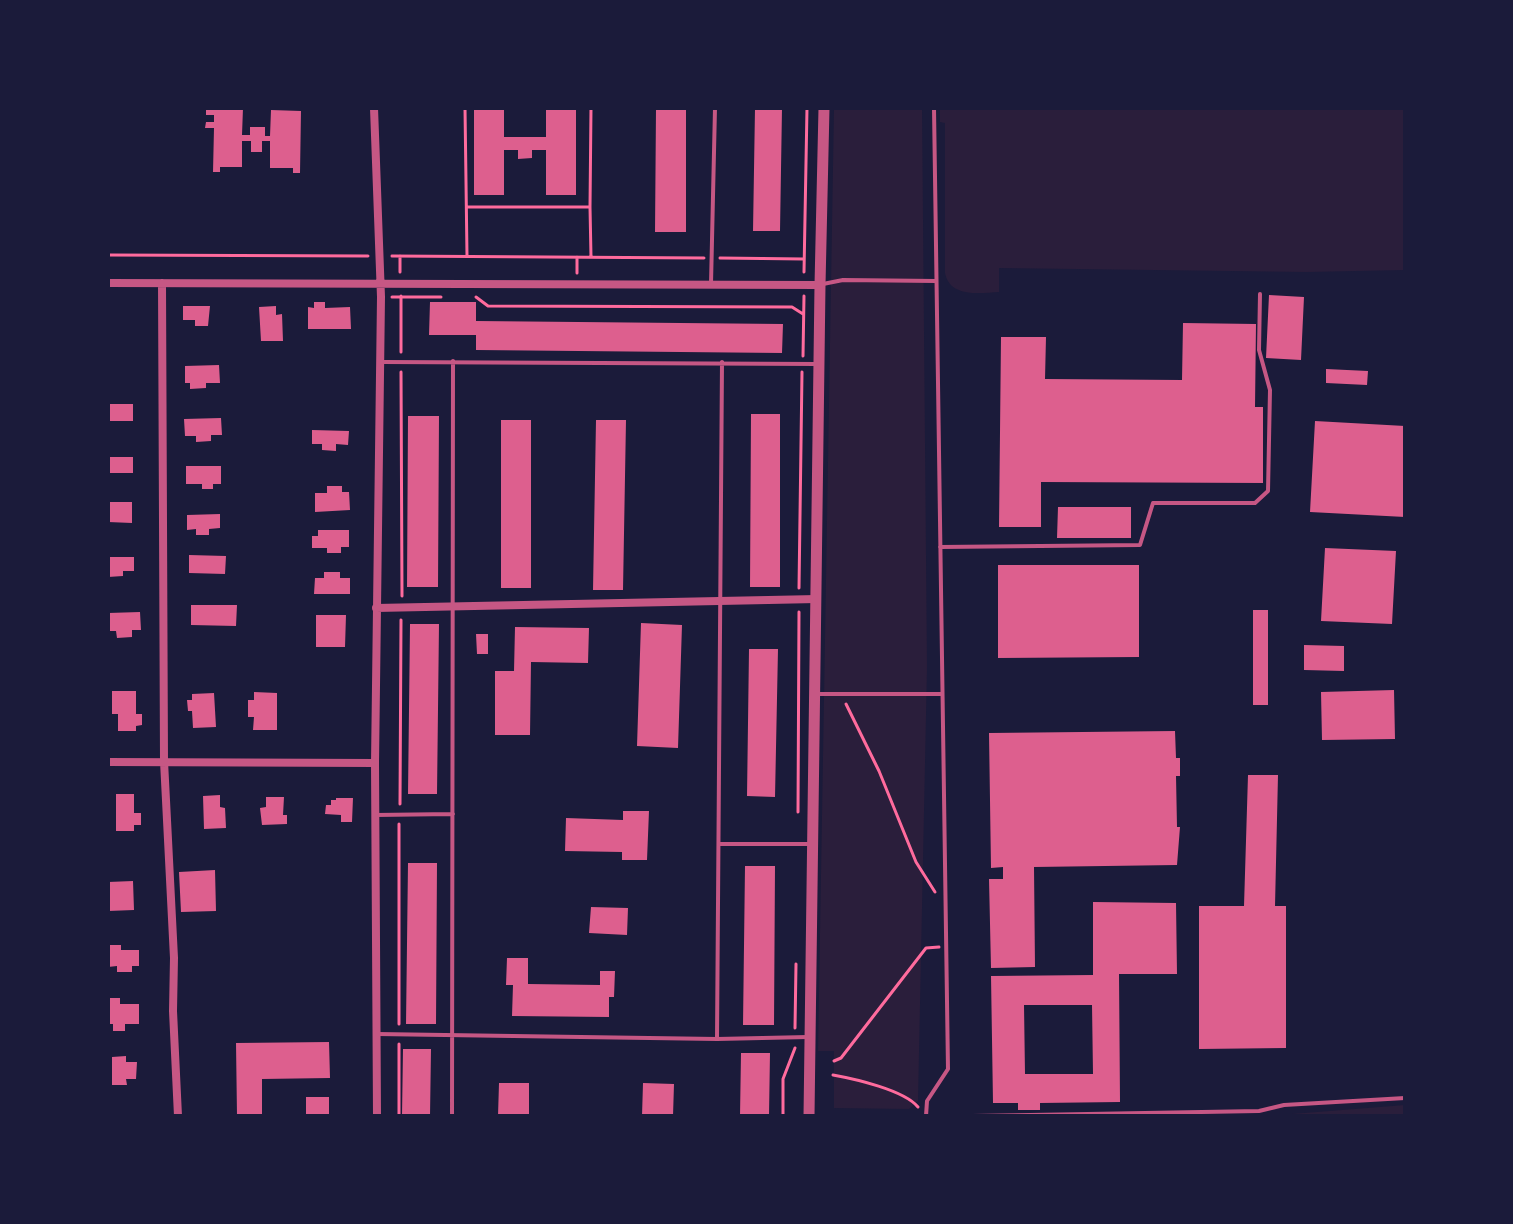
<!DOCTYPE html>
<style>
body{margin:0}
#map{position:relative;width:1513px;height:1224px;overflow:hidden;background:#1b1b3a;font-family:Manrope,sans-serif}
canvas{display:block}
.frame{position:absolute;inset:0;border:110px solid #1b1b3a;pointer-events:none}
</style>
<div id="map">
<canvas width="1513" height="1224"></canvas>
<div class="frame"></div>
</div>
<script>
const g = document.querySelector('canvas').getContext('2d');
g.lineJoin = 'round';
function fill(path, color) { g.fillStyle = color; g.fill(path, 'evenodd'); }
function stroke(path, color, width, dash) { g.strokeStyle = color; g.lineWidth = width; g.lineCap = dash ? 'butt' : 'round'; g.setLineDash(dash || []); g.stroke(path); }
fill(new Path2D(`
 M834 108H922L927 667 918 1101 909 1109 834 1108V1051H818Z
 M940 108H1405V270L1307 272 999 268V292C980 293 950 298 945 273V123L940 122Z
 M1405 1105V1116H1286L1292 1114Z`), '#2a1e3b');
fill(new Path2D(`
 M243 108 242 135H250V127H265V136H270L271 110 301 111 300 173H293V168H270V141H262V152H251V141H242V167H220V172H213L214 128H205L206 122H214V115H206V109Z
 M656 108H686V232H655Z
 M755 108H782L780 231H753Z
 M474 109H504V137H546V109H576V195H546V150H532V158L518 159V150H504V195H474Z
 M1269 295 1304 297 1301 360 1266 358Z
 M314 302H325V308L350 307 351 329H308V307L314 308Z
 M430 302H476V321L783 324 782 353 476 350V335H429Z
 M183 306H210L208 326H195V320H183Z
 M276 306V315L282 314 283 341H261L259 307Z
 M1183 323 1256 324 1255 407H1263V483L1041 482V527H999L1001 337H1046L1045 379 1182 380Z
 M219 365 220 383H206V388L190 389V383H185V366Z
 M1326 369 1368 371 1367 385 1326 383Z
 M108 404H133V421H108Z
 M751 414H780V587H750Z
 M408 416H439L438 587H407Z
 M221 418 222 435H211V441L196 442V436H185L184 419Z
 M501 420H531V588H501Z
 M596 420H626L623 590H593Z
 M1315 421 1405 426V517L1310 512Z
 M312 430 349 431 348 445 336 444V451L322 450V444H312Z
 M108 457H133V473H108Z
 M186 466H221V484H213V489H202V484H186Z
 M327 486H342V492H349L350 510 315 512V493H327Z
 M108 502H132V523L108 522Z
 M1058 507H1131V538H1057Z
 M220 514V528L209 529V535H196V529L187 530V515Z
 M318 530H349V547H341V553H327V548H312V536H318Z
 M1325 548 1396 551 1392 624 1321 621Z
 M189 555 226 556 225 574 189 573Z
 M108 557H134V571H123V576L108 577Z
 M998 565H1139V657L998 658Z
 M324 572H340V578H350V594H314L315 578H324Z
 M191 605H237L236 626 191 625Z
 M1253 610H1268V705H1253Z
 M140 612 141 630H132V637L117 638 116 631H108V613Z
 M316 615H346L345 647H316Z
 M641 623 682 625 678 748 637 746Z
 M410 624H439L437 794H408Z
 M515 627 589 628 588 663 531 662 530 735H495V671H514Z
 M476 634H488V654H477Z
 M1304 645 1344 646V671L1304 670Z
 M749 649H778L775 797 747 796Z
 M1394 690 1395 739 1322 740 1321 692Z
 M112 691H136V714H142V725L136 726V731H118V714H112Z
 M254 692 277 693V730H253L254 717H248V700H254Z
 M214 693 216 727 193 728 192 711H188L187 700H192V694Z
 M1175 731 1176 758H1180V776H1176L1177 827H1180L1177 865 1034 867 1035 967 991 968 989 879H1003V867L991 868 989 733Z
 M1248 775H1278L1275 906H1286V1048L1199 1049V906H1244Z
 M116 794H134V813H141V825H134V831H116Z
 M220 795V807L225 808 226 828 204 829 203 796Z
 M266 797H284L283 815H287V824L262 825 260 808 266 807Z
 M336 798H353L352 822H341V815L325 814 326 805H331V800H336Z
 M623 811H649L647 860H622V852L565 851 566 818 623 820Z
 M408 863H437L436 1024H406Z
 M745 866H775L774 1025H743Z
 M215 870 216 911 181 912 179 872Z
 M133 881 134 910 108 911V882Z
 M1093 902 1176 903 1177 974H1119L1120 1102 1040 1103V1110H1018V1103H993L991 976 1093 975ZM1024 1005H1092L1093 1074H1025Z
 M591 907 628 908 627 935 589 933Z
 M108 945H121V950H139V966H132V972H117V966L108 967Z
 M507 958H528V984L600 985V971H615L614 997H609V1017L512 1016 513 985H506Z
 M108 998H120V1004H139V1024H125V1031H113V1024H108Z
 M329 1042 330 1078 262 1079V1116H237L236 1043Z
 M403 1049H431L430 1116H402Z
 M741 1053H770L769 1116H740Z
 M126 1056V1062H137L136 1079H126L127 1085H112V1057Z
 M499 1083H529V1116H498Z
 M643 1083 674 1084 673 1116H642Z
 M306 1097H329V1116H306Z`), '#dd5f8e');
stroke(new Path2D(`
 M465 108 467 256
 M468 207H590L591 108
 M590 207 591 257
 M108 255 368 256
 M392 256 704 258
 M400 256V272
 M720 258 804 259
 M804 272 807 108
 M577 273V257
 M401 296V352
 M392 297H441
 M476 297 488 306 792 307 803 314
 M803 356 804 296
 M401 372 402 596
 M799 588 802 372
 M846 704 879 771 916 862 935 892
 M400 804 401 620
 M798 812 799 612
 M399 1024V824
 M795 1028 796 964
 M399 1044V1116
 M834 1061 841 1058 926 948 939 947
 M833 1075C855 1079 904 1090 918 1107
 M783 1116V1079L795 1048`), '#ff6b9d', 3);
stroke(new Path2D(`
 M711 284 715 108
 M823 284 843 280 936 281
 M382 362 817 364
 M940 547 1140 545 1153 503H1255L1268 491 1270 390 1259 350 1260 294
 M817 694H942
 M375 815 453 814
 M719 844H812
 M377 1034 717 1039 808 1037
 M717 1039 722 362
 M452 1116 453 361
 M926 1116 927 1101 948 1069 934 108
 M973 1116 1259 1111 1284 1105 1405 1098`), '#c65784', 4);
stroke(new Path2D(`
 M374 108 381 297 375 763 377 1116
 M108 283 820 285
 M162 283 164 761 174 958 173 1011 178 1116
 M376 608 817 599
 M108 762 375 763`), '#c65784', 8);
stroke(new Path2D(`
 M809 1116 820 285 824 108`), '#c65784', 11);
</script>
